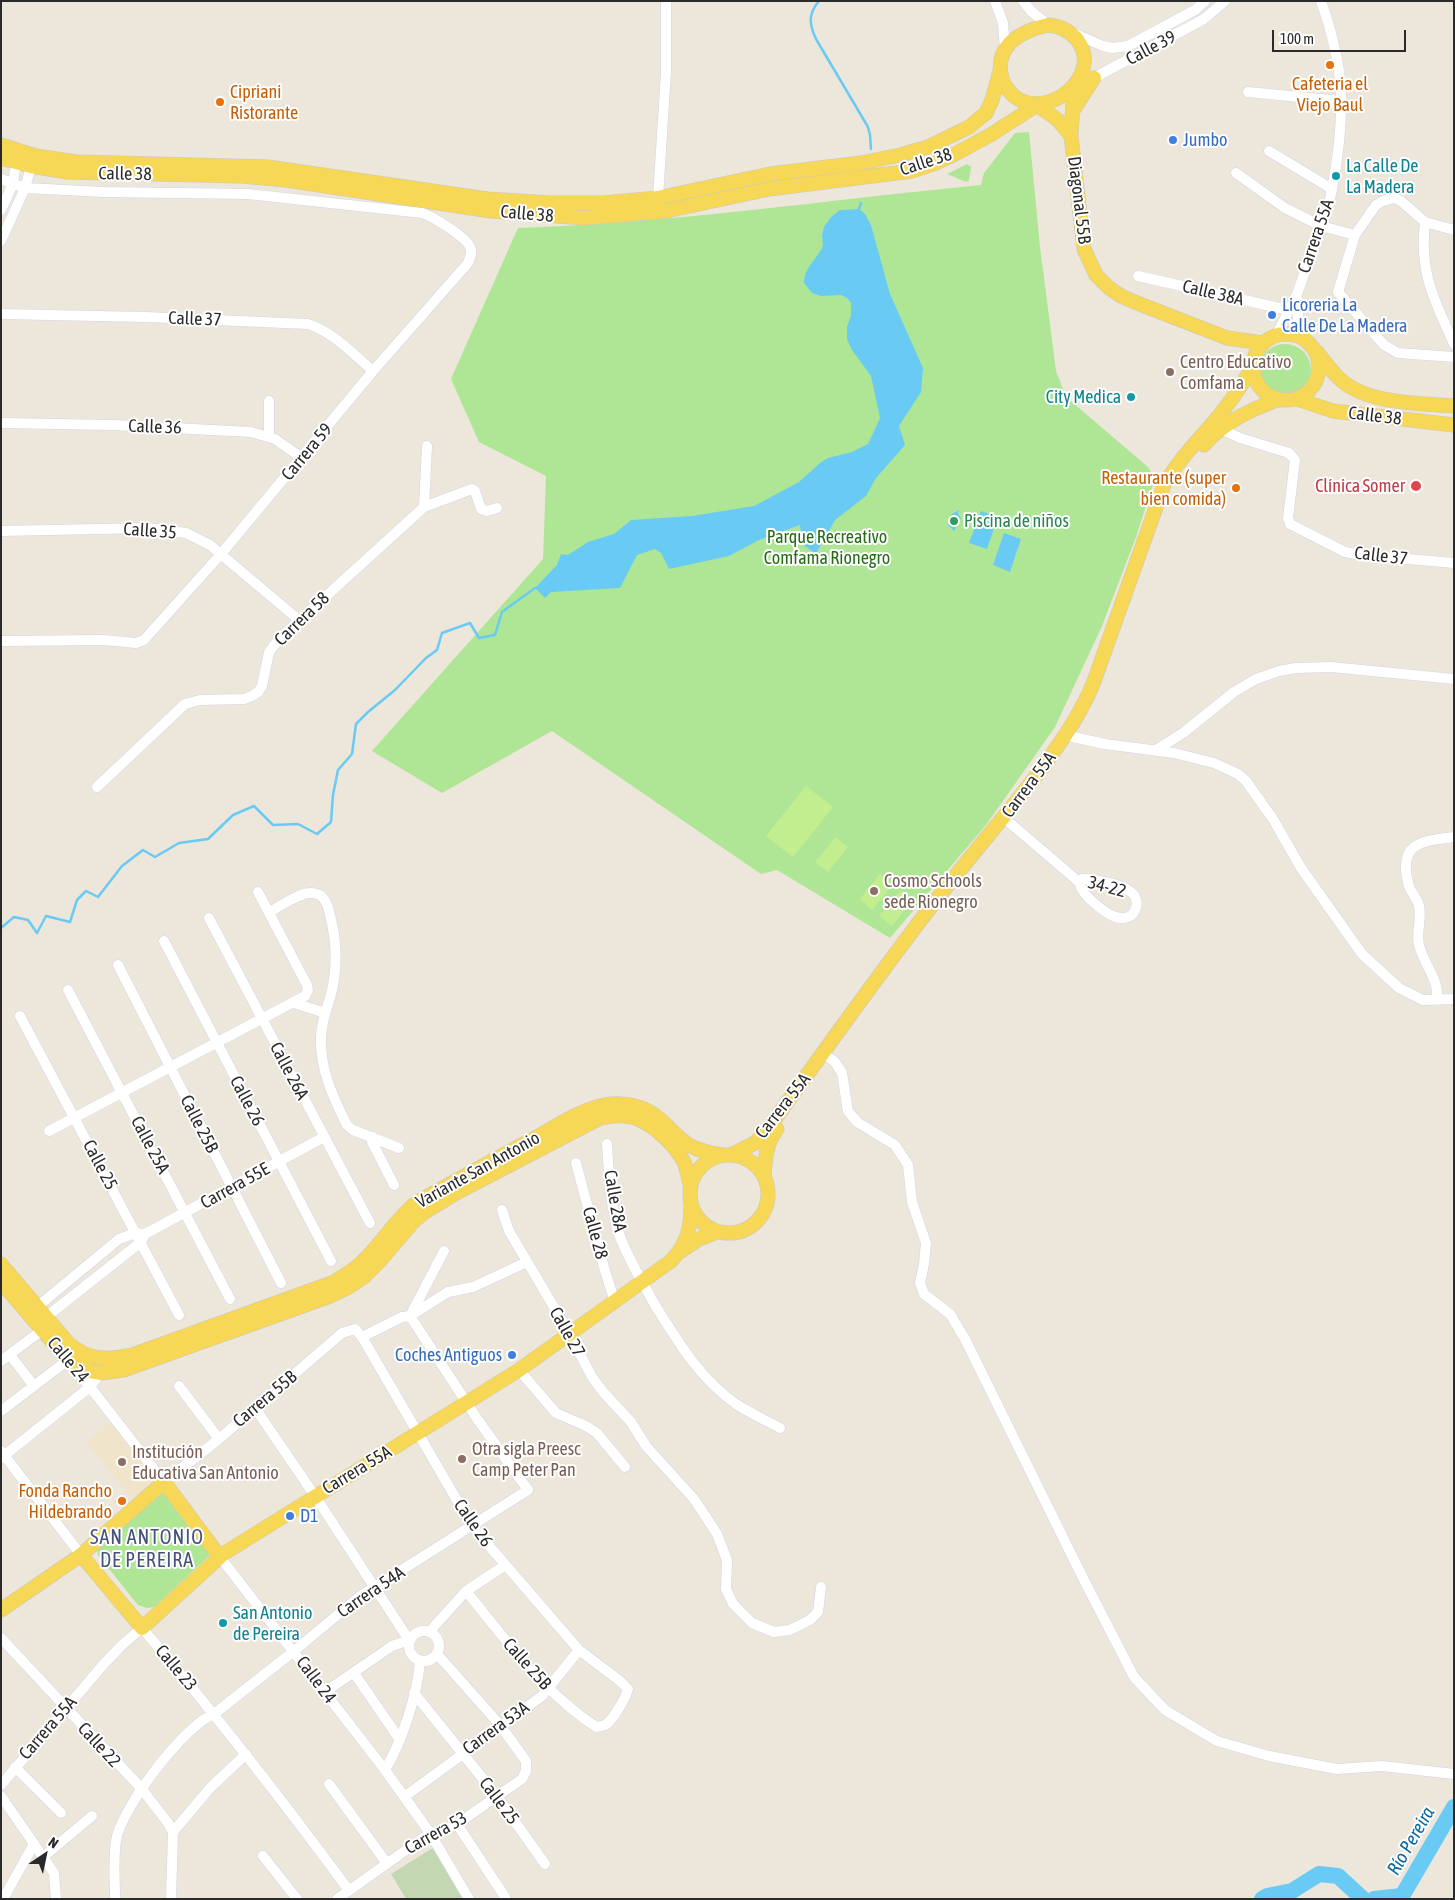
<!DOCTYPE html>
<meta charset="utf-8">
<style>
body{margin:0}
#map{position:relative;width:1455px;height:1900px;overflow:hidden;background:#ede6db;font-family:"Asap Condensed",sans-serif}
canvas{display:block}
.frame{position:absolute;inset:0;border:2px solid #2a2a2a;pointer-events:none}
.north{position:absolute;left:20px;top:1830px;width:50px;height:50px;-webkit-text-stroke:4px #fff;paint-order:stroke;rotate:34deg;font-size:14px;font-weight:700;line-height:20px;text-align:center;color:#2a2a2a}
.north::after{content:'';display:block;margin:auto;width:18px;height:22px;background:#2a2a2a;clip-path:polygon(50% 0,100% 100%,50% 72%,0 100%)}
.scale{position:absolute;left:1272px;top:30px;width:134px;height:22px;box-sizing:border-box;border:2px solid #2a2a2a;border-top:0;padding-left:6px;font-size:15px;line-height:18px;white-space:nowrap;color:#2a2a2a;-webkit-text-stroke:4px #fff;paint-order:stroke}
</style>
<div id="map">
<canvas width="1455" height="1900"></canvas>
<div class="frame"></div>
<div class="north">N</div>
<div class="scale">100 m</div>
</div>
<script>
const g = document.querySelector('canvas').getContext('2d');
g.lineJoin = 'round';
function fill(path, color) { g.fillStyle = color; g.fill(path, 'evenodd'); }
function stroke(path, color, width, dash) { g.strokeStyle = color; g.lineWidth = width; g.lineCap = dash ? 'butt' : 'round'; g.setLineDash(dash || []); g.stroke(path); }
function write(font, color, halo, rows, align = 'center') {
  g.font = font + ' "Asap Condensed",sans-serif'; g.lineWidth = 4; g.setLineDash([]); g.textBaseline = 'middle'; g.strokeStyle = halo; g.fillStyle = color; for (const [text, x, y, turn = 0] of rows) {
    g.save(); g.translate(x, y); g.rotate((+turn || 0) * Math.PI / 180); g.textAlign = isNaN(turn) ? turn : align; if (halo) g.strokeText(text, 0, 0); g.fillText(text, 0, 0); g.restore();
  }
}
fill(new Path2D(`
 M111 1422 158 1481 134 1500 86 1443Z`), '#f0e5ca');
fill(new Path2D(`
 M1029 132 1040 247 1056 371 1066 397 1148 467 1155 478 1136 537 1102 626 1055 727 986 825 890 938 777 870 761 874 552 731 442 793 372 751 543 559 546 476 479 442 451 379 518 228C673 223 827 200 981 185L984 173 1015 133Z
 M967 164 971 167 969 180 966 182 947 174Z
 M1259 370a26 26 0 1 1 52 0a26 26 0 1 1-52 0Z
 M163 1493 169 1494 210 1548V1555L154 1607 147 1608 138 1605 98 1555 97 1548 156 1496Z`), '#aee695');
fill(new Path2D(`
 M436 1846 470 1899H406L391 1874Z`), '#c3d8b2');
fill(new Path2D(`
 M806 786 833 807 793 857 766 836Z
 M836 837 848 847 828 872 815 862Z
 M880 874 893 884 872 910 860 899Z
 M900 891 912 901 892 926 879 916Z`), '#c3ee90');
fill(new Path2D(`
 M859 209 865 214 871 225 890 294 923 368 921 392 899 426 905 445 876 478 866 496 835 520 816 554 802 544 800 525 759 540 729 556 669 569 661 553 655 549 637 555 620 588 551 592 545 598 535 588 557 565 561 554 568 555 588 542 614 534 631 520 692 516 754 506 799 482 820 463 828 458 852 452 868 444 880 418 871 376 852 350 847 339V327L851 315V303L847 298 841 295 821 296 812 293 804 283C804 268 817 259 823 246L822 235 824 227 831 217 840 210Z
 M959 510 958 514 961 518 954 531 948 525 952 514Z
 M981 511 998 517 987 549 969 543Z
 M1004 533 1021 539 1010 572 993 565Z`), '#69cbf4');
stroke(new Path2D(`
 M819 1C808 14 809 24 816 39L868 127 870 135 871 149
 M859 209 861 203
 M1 928 14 917 28 920 37 933 46 916 70 922 77 900 86 891 98 897 122 866 143 850 155 857 179 843 208 839 233 815 254 806 273 825 298 824 317 834 331 822 333 795 338 770 352 754 356 724 368 712 395 690 426 658 437 650 442 633 470 623 479 638 495 635 502 612 535 588`), '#69cbf4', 2.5);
stroke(new Path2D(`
 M1262 1899 1267 1896 1292 1891 1319 1874 1338 1876 1363 1899
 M1374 1899 1402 1896 1454 1807`), '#69cbf4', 16);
const minor = new Path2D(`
 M995 1 1003 23 1005 50
 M1023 1 1032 12 1048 25
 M1071 32 1103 46 1112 48 1128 46 1195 10 1205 1
 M1088 81 1204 19 1225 1
 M1248 92 1341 101
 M1269 151 1332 189
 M1236 173 1285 208 1321 226 1355 235
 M1 179 25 188 104 192 248 194 422 213C432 216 466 237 470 247 473 253 470 258 468 263L373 371 221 554 144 640 136 643 104 640 1 641
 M658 198 666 72V1
 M1 210 13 184 16 162
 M1425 222C1419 272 1434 300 1454 344
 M1454 230 1425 222 1401 201 1394 198 1383 201 1376 205 1355 235 1338 292 1384 345 1398 353 1454 357
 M1 241 25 188 31 166
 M1138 276 1288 310
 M1297 297 1298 320 1304 339
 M1 314 146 317 308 324C333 332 353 354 373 371
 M1276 336 1297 294 1329 204C1337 167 1344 117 1340 79 1337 53 1330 26 1321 1
 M1 423 114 425 251 432 275 439 302 458
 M1221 429 1240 438 1289 453 1295 460 1288 518 1290 524 1296 527 1345 552 1362 555 1454 563
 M269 436V401
 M427 446 424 507 472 489 475 491 481 509 487 511 497 508
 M1 531 147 528 186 533 210 545 299 620
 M1073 737 1105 744 1174 753 1214 763 1238 774 1246 781 1273 819 1301 868 1362 954 1399 988 1423 1000 1454 999
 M1156 750 1183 733 1234 692 1256 679 1279 671 1296 668 1331 667 1454 679
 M97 787 185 704 200 700 244 699 252 696 258 692 262 686 269 652 279 639 424 507
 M1010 823 1079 882C1081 891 1087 897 1094 903 1102 909 1110 917 1121 918 1136 920 1142 900 1131 892 1120 883 1099 881 1086 879H1082L1079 882
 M269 912C280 907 298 893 310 893 324 892 328 904 330 915 337 942 338 967 331 994 327 1009 321 1023 321 1038 320 1070 333 1097 347 1125L353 1130 399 1148
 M209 918 370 1223
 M164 941 331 1261
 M118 965 281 1283
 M68 990 230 1299
 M1437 998C1439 979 1423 963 1419 945 1416 932 1422 918 1419 906 1418 899 1411 893 1409 886 1397 844 1419 841 1454 837
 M294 1003 325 1013
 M20 1016 179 1315
 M828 1057 835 1062 842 1073 848 1111 857 1122 895 1145 908 1165 912 1202 926 1243 924 1264 920 1283 924 1294 950 1314 965 1339 1083 1578 1134 1677 1165 1710 1217 1741 1269 1756 1337 1769 1382 1766 1454 1774
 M49 1131 305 996 308 990 307 985 258 892
 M373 1137 372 1142 394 1185
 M607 1144C609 1174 610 1205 619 1234 627 1257 643 1283 655 1305 678 1342 700 1379 736 1404 750 1413 765 1420 780 1428
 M576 1163 605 1271 615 1302
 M502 1210 509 1231 564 1324 592 1377 604 1393 631 1422 646 1446 694 1499 706 1517 717 1534 727 1560 726 1589 733 1604 752 1623 774 1632 790 1630 810 1620 818 1612 821 1587
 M37 1307 119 1239 136 1233 145 1234 324 1137
 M46 1317 141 1242 143 1238
 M362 1337 402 1317 410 1316 448 1292 473 1287 527 1262
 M10 1355 34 1386
 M1 1361 42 1330
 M519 1370 556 1413 586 1426 597 1433 625 1467
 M179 1386 219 1439
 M255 1408 315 1496 409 1640 392 1646 325 1692
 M1 1411 68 1360 90 1387 164 1482 219 1439 342 1333 355 1329 362 1337 472 1526 579 1650 620 1681 628 1689C626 1698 613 1720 605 1725 605 1725 598 1727 597 1727 586 1721 576 1712 566 1704 528 1671 498 1630 466 1591
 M1 1451 81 1555
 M1 1458 90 1387 100 1373
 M220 1557 385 1770 430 1833 469 1899
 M409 1646a15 15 0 1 1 30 0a15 15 0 1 1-30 0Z
 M430 1631 466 1591 504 1566
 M1 1638 141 1788 168 1823 173 1832 171 1899
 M354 1673 400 1740
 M414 1693 496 1795 545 1864
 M15 1767 61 1813
 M385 1770C402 1742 418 1693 420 1660
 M329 1784 386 1862
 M1 1785 102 1666 122 1645 142 1628C214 1712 282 1800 348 1889
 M1 1796 54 1873 56 1899
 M404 1797 542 1696 579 1650
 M457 1824 505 1897
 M173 1832 210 1788 246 1754
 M263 1856 297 1899
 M43 1857 92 1816
 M3 1899 34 1844
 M115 1899C115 1880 113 1860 116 1841 120 1810 184 1725 214 1714L294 1651 359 1597 528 1490 478 1420 410 1316 444 1251
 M337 1899 430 1833 442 1831 457 1824 522 1779 526 1771V1761L500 1725 437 1654`);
const major = new Path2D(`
 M1048 25C1060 26 1070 30 1078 41 1103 76 1048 121 1015 97 998 83 995 59 1010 43 1020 33 1035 28 1048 25Z
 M1074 87 1071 136 1084 249 1096 275 1108 287 1121 296 1132 301 1227 338 1263 343
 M1074 109 1094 78
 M1 145 36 156 77 162 268 167 487 199 550 203H603L658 198 770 174 861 163 900 155 928 147 969 127 986 113 992 100 1000 71
 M1 158 31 166 67 172 242 176 286 180 491 211 584 218 666 211 769 189 912 171 936 163 955 154 992 134 1037 105 1058 120 1071 136
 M1253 367a33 33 0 1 1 66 0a33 33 0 1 1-66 0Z
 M1317 352C1325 362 1333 373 1342 381 1369 404 1420 403 1454 406
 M1297 399 1333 411 1454 425
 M1204 445C1224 422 1250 410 1277 400
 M690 1194a39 39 0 1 1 78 0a39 39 0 1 1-78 0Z
 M731 1155 755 1143 770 1126C830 1044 888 960 952 880 979 846 1007 814 1033 780 1056 749 1078 720 1093 684L1164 485C1180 457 1202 437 1222 412 1233 398 1243 383 1252 368
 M764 1177C765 1159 766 1144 777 1129
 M681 1251 699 1239 717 1232
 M1 1264 69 1344C90 1361 106 1360 132 1355L334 1282C344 1276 354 1270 362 1262 382 1243 396 1219 417 1202 456 1181 495 1159 535 1138 555 1127 577 1112 600 1106 611 1103 627 1103 638 1107 662 1114 670 1133 689 1145 699 1151 710 1153 722 1155
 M1 1282 68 1360 90 1371 100 1373 124 1370 328 1297 347 1288 364 1277 380 1261 414 1221 425 1212 456 1193 600 1118C611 1116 623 1114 635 1118 652 1123 676 1146 684 1162 687 1169 688 1177 690 1185
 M81 1555 142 1628 223 1554 519 1370 671 1261C687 1244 691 1228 691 1205
 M1 1610 81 1555 164 1482 220 1557`);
stroke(minor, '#d1d4e4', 11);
stroke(major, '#c8c8c8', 15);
stroke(minor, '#fff', 10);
stroke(major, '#f7d756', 14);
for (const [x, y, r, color] of [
 [1330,65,5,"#e8710a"],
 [220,102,5,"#e8710a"],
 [1173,140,5,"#3f7fe0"],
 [1336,176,5,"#0f9aa8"],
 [1272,315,5,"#3f7fe0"],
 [1170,372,5,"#8d6e63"],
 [1131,397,5,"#0f9aa8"],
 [1416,486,6,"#e0444e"],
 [1236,488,5,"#e8710a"],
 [954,521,5,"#2e9e5b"],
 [874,891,5,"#8d6e63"],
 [512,1355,5,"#3f7fe0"],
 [462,1459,5,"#8d6e63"],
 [122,1462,5,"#8d6e63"],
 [122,1501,5,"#e8710a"],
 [290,1516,5,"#3f7fe0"],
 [223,1623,5,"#0f9aa8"]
]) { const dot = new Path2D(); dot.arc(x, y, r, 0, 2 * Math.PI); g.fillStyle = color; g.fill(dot); stroke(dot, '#fff', 2); }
write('18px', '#2a2a2a', '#fff', [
 ["Calle 39",1151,48,-28],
 ["Calle 38",926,162,-18],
 ["Calle 38",125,174,1],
 ["Diagonal 55B",1079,200,83],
 ["Calle 38",527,214,5],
 ["Carrera 55A",1316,236,-71],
 ["Calle 38A",1213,293,13],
 ["Calle 37",195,319,2],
 ["Calle 38",1375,416,7],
 ["Calle 36",155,427,2],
 ["Carrera 59",307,452,-50],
 ["Calle 35",150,531,4],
 ["Calle 37",1381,556,7],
 ["Carrera 58",302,619,-44],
 ["Carrera 55A",1029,785,-53],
 ["34-22",1107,887,15],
 ["Calle 26A",289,1071,62],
 ["Calle 26",247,1101,62],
 ["Carrera 55A",783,1106,-52],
 ["Calle 25B",199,1124,63],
 ["Calle 25A",150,1145,62],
 ["Calle 25",100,1165,62],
 ["Variante San Antonio",478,1170,-29],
 ["Carrera 55E",235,1186,-29],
 ["Calle 28A",615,1201,80],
 ["Calle 28",595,1233,75],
 ["Calle 27",567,1332,61],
 ["Calle 24",68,1360,50],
 ["Carrera 55B",265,1399,-40],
 ["Carrera 55A",357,1470,-31],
 ["Calle 26",473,1523,55],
 ["Carrera 54A",371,1592,-34],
 ["Calle 25B",527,1664,48],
 ["Calle 23",176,1668,50],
 ["Calle 24",316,1680,53],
 ["Carrera 55A",48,1728,-49],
 ["Carrera 53A",496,1728,-36],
 ["Calle 22",99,1745,47],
 ["Calle 25",499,1801,53],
 ["Carrera 53",436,1833,-29]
]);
write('18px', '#c56008', '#fff', [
 ["Cafeteria el",1330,84,"center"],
 ["Viejo Baul",1330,105,"center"],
 ["Cipriani",230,92,"left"],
 ["Ristorante",230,113,"left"],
 ["Restaurante (super",1226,478],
 ["bien comida)",1226,499],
 ["Fonda Rancho",112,1491],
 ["Hildebrando",112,1512]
], 'right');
write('18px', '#366cbe', '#fff', [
 ["Jumbo",1183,140],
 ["Licoreria La",1282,305],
 ["Calle De La Madera",1282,326],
 ["Coches Antiguos",502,1355,"right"],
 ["D1",300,1516]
], 'left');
write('18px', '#0d838f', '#fff', [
 ["La Calle De",1346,166],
 ["La Madera",1346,187],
 ["City Medica",1121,397,"right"],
 ["San Antonio",233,1613],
 ["de Pereira",233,1634]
], 'left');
write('18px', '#785e54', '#fff', [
 ["Centro Educativo",1180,362],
 ["Comfama",1180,383],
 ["Cosmo Schools",884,881],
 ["sede Rionegro",884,902],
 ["Otra sigla Preesc",472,1449],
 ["Camp Peter Pan",472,1470],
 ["Institución",132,1452],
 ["Educativa San Antonio",132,1473]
], 'left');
write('18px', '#be3a42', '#fff', [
 ["Clínica Somer",1405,486]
], 'right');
write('18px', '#27864d', '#fff', [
 ["Piscina de niños",964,521]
], 'left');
write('18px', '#256b16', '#fff', [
 ["Parque Recreativo",827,537],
 ["Comfama Rionegro",827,558]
]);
write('italic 19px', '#0767a2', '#fff', [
 ["Río Pereira",1411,1841,-60]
]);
g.letterSpacing = '1px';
write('20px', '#48507d', '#fff', [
 ["SAN ANTONIO",147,1538],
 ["DE PEREIRA",147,1561]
]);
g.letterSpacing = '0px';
</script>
